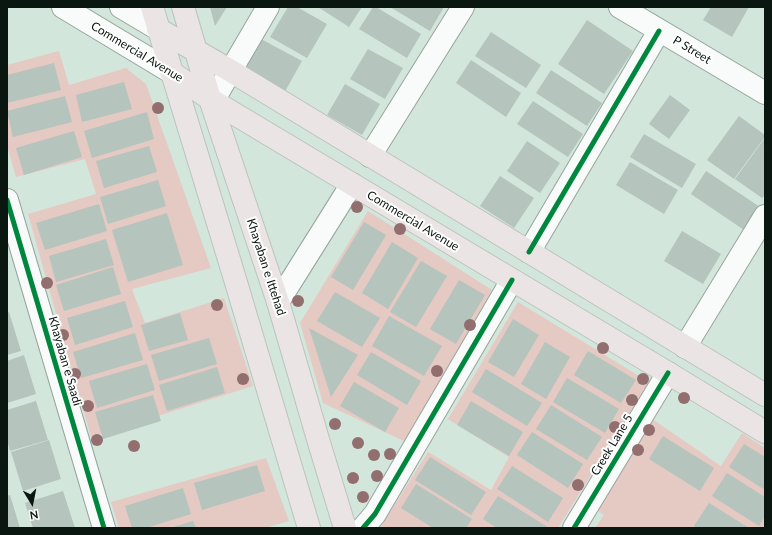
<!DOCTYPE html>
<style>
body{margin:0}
#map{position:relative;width:772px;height:535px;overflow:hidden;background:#d3e6dc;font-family:Lato,sans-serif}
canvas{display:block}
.frame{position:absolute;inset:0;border:8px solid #0a1610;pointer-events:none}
.north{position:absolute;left:12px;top:483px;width:40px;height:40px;-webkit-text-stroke:3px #fff;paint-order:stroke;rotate:170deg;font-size:11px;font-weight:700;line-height:16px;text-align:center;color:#0a1610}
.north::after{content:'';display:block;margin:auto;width:14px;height:18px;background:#0a1610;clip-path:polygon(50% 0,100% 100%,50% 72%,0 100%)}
</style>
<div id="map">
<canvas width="772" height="535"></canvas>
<div class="frame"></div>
<div class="north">N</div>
</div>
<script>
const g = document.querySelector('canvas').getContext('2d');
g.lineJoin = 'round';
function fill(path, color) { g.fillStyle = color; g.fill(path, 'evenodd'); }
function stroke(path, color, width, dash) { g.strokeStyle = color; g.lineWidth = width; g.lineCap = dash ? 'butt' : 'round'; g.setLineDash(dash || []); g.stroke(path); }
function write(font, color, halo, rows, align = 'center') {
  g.font = font + ' Lato,sans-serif'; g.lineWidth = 4; g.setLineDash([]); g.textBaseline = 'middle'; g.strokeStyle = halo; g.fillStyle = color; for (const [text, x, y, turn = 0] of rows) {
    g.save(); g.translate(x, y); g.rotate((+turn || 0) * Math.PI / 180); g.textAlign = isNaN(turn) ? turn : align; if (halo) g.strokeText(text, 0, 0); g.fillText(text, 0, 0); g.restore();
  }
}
fill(new Path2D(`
 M59 51 69 85 126 68 146 84 211 268 132 289 145 323 224 298 253 386 91 437 28 214 96 194 85 159 16 177 7 146V65Z
 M368 211 492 290 406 442 323 403 300 323Z
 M518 302 649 382 558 528H380L428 452 491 490 509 457 448 419Z
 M649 417 721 466 742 433 765 448V528H595L604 515 588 504Z
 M266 458 289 521 265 528H119L111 502Z`), '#e5c9c3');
fill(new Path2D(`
 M210 7H227L215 26Z
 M288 7H297L327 24 307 58 270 37Z
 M318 7H362L349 27Z
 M373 7H376L421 34 407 58 359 29Z
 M390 7H444L430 31Z
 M711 7H749L732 37 703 20Z
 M587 20 633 51 604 94 558 64Z
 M491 32 541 65 526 88 475 56Z
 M261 39 302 61 283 95 242 72Z
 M368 49 403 68 385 99 350 79Z
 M471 60 521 93 506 117 456 83Z
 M54 63 61 90 7 103V75Z
 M551 70 602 103 587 126 536 93Z
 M124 82 132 109 82 122 76 95Z
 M345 84 380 104 362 135 327 115Z
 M670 95 690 110 669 139 649 124Z
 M65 96 72 122 13 137 7 111Z
 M533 101 583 134 568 157 517 124Z
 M147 112 154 139 92 158 84 131Z
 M739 116 765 135V137L734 179 707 160Z
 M74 131 82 157 24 175 16 148Z
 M644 134 696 164 682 188 630 157Z
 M765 138V195L762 198 735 179Z
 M527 141 560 163 540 193 507 171Z
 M149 146 157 172 104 188 96 161Z
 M630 162 678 190 664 214 616 185Z
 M706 171 760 207 744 230 691 194Z
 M500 176 534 198 514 228 480 206Z
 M158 180 166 206 108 224 100 197Z
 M99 204 107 231 45 250 36 223Z
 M167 213 183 265 128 282 112 230Z
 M364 222 386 235 353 290 331 277Z
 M682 231 721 254 703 284 664 261Z
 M106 239 114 265 56 282 49 256Z
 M392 242 418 258 388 309 362 293Z
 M421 261 447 276 416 327 390 312Z
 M113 267 121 294 64 311 56 285Z
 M459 280 485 295 456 344 430 329Z
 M335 292 380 318 362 347 317 321Z
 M125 301 133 327 75 345 67 318Z
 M9 312 21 351 7 355V313Z
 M180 313 188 340 149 351 141 325Z
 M389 316 442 346 424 376 372 346Z
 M513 319 539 335 514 377 488 362Z
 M309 328 358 355 331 397Z
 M135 333 143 360 81 378 73 352Z
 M209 338 217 364 159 381 151 355Z
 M545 342 570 357 546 399 521 384Z
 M588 351 636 380 621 403 574 375Z
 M371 352 421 381 407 405 357 375Z
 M24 355 36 394 7 403V361Z
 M147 364 155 390 97 408 89 381Z
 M217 367 225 393 167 411 159 385Z
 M486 369 542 403 527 426 472 392Z
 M567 378 619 409 605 433 553 402Z
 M354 382 399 408 385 432 340 406Z
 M153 395 161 421 103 439 95 412Z
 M36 401 48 440 10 451 7 440V410Z
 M471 401 523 432 509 456 457 425Z
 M551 405 602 437 587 460 536 429Z
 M532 432 583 464 568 488 517 455Z
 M663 436 714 468 700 491 649 459Z
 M49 440 61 479 23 491 11 452Z
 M744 444 765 457V490L729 467Z
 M430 457 486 492 471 515 415 480Z
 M257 465 265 491 202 510 194 483Z
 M512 466 563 498 548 522 497 489Z
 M727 473 765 497V516L759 526 712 496Z
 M416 484 472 519 466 528H433L401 508Z
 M183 488 191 514 146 528H132L125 506Z
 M63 491 75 528H33L25 503Z
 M10 495 20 528H7V496Z
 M498 496 549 528H497L483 519Z
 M709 503 749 528H697L694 526Z
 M193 521 196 528H170Z`), '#b5c4bc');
const minor = new Path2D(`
 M63 7 171 72
 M121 7 158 29
 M620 7 765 93
 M213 101 268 7
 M370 156 463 7
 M7 200 104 528
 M529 252 659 31
 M278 302 352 184
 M685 347 765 216
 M363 528 375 514 512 280
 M574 528 668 373`);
const major = new Path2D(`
 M152 7 235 279 309 528
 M183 7 210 99 278 302 320 446 345 528
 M158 29 231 71 765 395
 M171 72 213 101 668 373 765 432`);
stroke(minor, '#95a59d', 24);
stroke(major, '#bac3be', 24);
stroke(minor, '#f8fbfa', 22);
stroke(major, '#eae5e4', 22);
stroke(new Path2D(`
 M7 200 104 528
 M529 252 659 31
 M363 528 375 514 512 280
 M574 528 668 373`), '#00873e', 5);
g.fillStyle = '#936e6f';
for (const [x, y] of [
 [158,108],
 [357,207],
 [400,229],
 [47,283],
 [298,301],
 [217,305],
 [470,325],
 [63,335],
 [603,348],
 [437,371],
 [75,374],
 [243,379],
 [643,379],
 [684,398],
 [632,400],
 [88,406],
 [335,424],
 [615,427],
 [649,430],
 [97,440],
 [358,443],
 [134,446],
 [638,450],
 [390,454],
 [374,455],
 [377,476],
 [353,478],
 [578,485],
 [363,497]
]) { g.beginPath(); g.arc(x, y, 6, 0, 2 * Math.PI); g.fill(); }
write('12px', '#0a1610', '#fff', [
 ["P Street",692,50,31],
 ["Commercial Avenue",137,52,31],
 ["Commercial Avenue",413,221,31],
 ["Khayaban e Ittehad",266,267,72],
 ["Khayaban e Saadi",65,361,74],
 ["Creek Lane 5",612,445,-59]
]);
</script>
